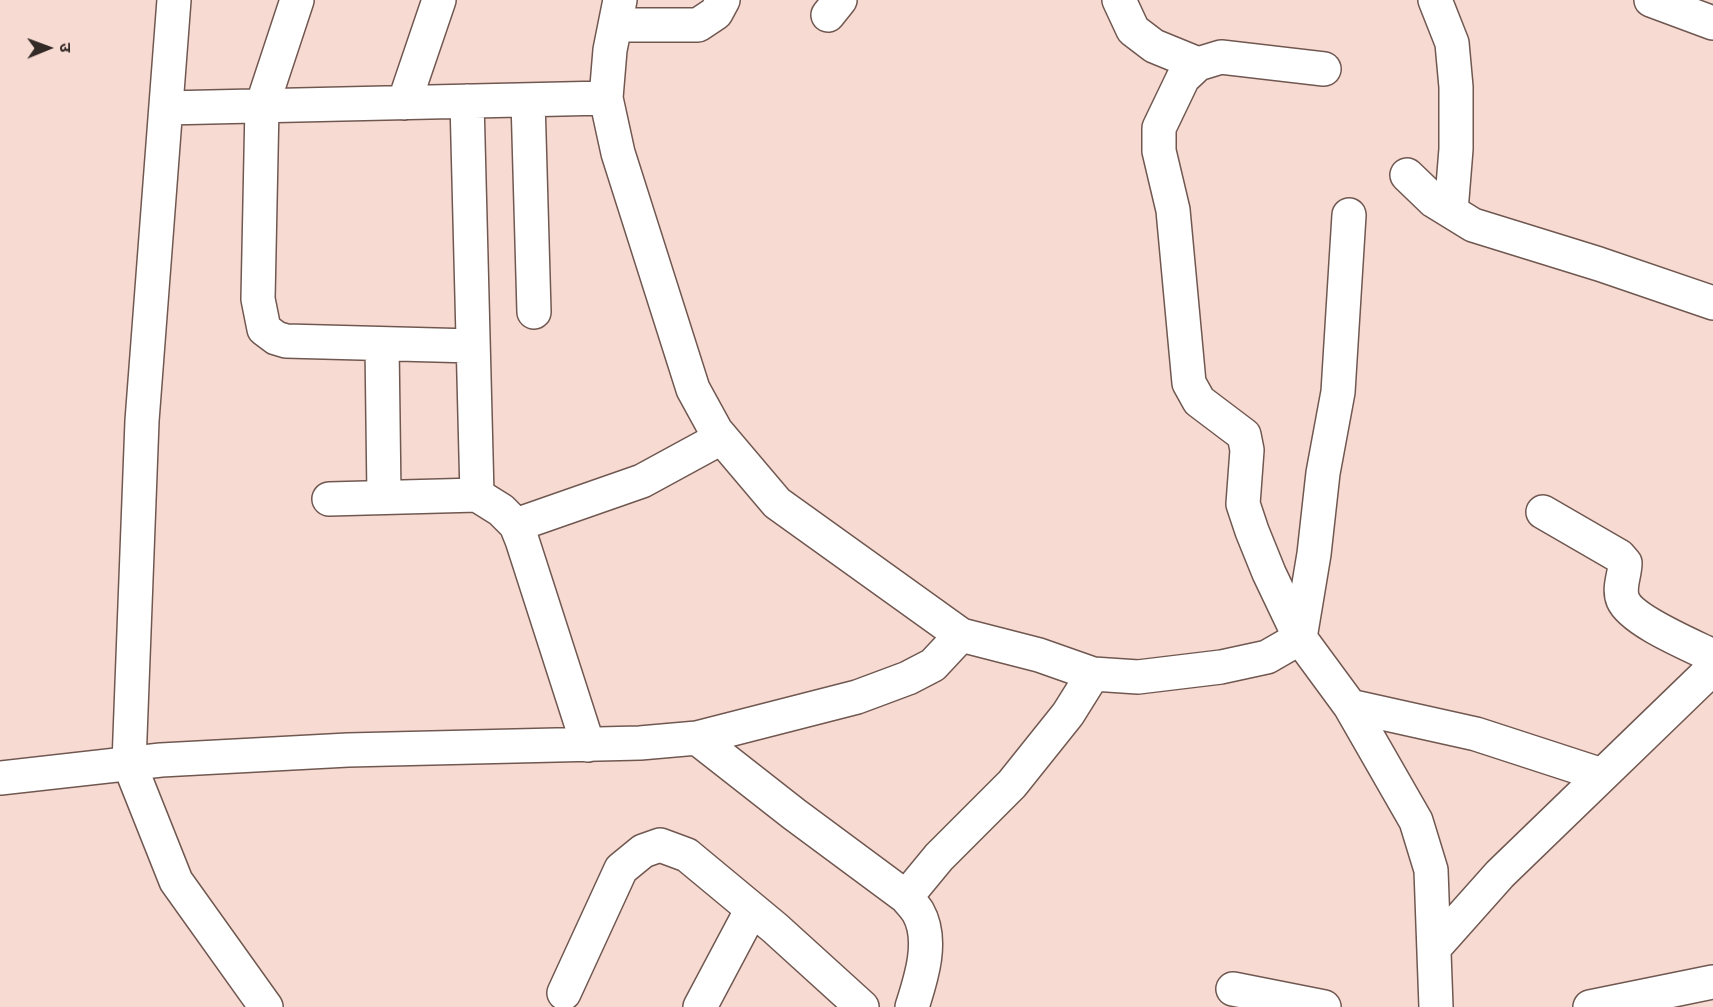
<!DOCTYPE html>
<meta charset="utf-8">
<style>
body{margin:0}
#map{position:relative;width:1713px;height:1007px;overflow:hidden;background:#f7dbd3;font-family:"Open Sans","Noto Sans Devanagari",sans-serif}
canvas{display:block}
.north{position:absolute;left:18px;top:18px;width:60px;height:60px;-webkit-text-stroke:4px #f7dbd3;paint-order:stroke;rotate:89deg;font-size:16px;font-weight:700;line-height:24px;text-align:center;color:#332926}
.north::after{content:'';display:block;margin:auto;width:21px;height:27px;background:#332926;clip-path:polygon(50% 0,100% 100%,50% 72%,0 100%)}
</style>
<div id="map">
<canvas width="1713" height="1007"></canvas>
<div class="north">उ</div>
</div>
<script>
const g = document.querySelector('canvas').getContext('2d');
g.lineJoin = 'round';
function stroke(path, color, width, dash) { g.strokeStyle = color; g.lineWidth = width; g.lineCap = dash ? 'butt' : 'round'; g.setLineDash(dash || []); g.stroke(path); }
const minor = new Path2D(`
 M174 0 142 421 129 763 176 881 266 1007
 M297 0 262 106 258 299 264 329 276 338 286 341 473 346
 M620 0 610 50 606 98 618 153 693 389 716 431 777 503 961 635 1039 655 1093 674 1138 677 1221 667 1267 657 1300 638 1314 554 1323 473 1338 392 1349 215
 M1119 0 1133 30 1154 46 1198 64
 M1435 0 1452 43 1456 87V149L1451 211
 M1651 0 1713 23
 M828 15 840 0
 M615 25H698L716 13 723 0
 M1324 69 1221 57 1198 64 1183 78 1159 128V151L1173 210 1189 383 1199 401 1244 435 1247 450 1243 504 1252 531 1269 573 1300 638 1350 706 1416 821 1431 870 1436 1007
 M528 100 534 312
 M467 101 477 495
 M404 103 439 0
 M166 108 606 98
 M1407 175 1434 201 1473 225 1599 264 1713 303
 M382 344 384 496
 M329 499 477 495 501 510 516 525 522 540 588 745
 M1543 512 1619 556 1625 563C1625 575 1618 588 1623 600 1632 621 1691 645 1713 656
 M516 525 642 481 721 438
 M1350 706 1476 734 1602 775
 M697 738 794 814 906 897C910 902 915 907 918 912 934 940 921 979 912 1007
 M0 778 161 760 348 750 640 743 697 738 857 697 908 678 933 665 961 635
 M906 897 939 857 1012 784 1068 714 1093 674
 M1435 947 1500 874 1713 668
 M1233 989 1324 1007
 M564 993 621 869 643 851 660 845 687 855 775 928 862 1007
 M700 1007 752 909
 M1590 1007 1713 982`);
stroke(minor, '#705851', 36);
stroke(minor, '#fff', 33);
</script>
